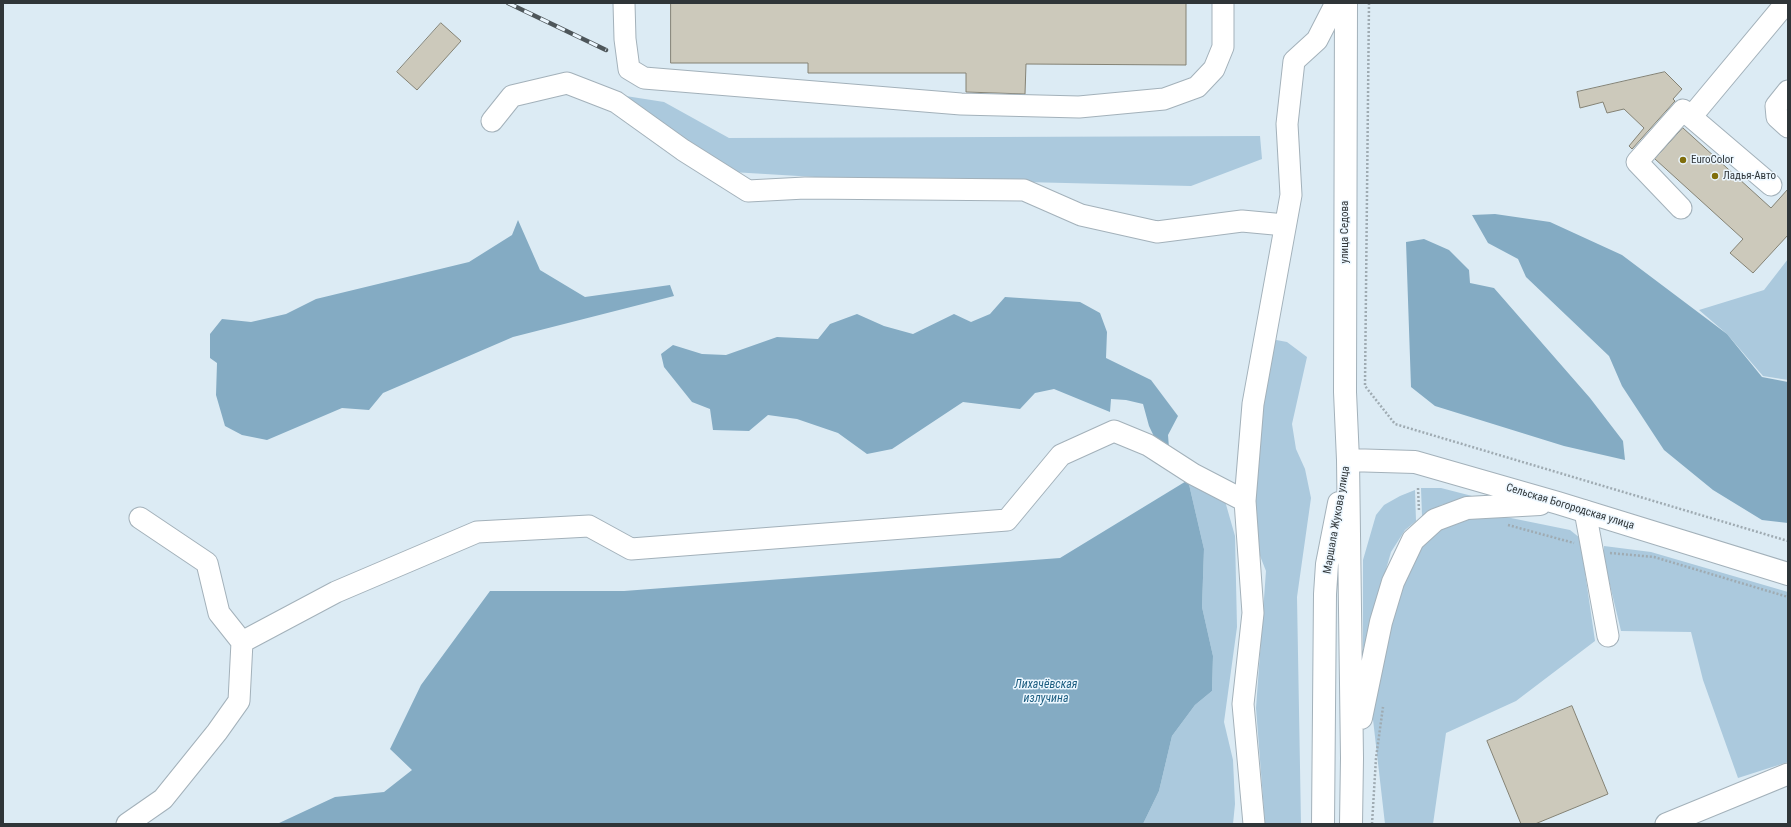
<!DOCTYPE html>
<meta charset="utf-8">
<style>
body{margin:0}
#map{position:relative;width:1791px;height:827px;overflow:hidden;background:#dcebf4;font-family:"Roboto Condensed",sans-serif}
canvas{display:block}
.frame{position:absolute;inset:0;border:4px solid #2f3538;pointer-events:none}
</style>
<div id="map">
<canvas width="1791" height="827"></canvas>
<div class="frame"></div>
</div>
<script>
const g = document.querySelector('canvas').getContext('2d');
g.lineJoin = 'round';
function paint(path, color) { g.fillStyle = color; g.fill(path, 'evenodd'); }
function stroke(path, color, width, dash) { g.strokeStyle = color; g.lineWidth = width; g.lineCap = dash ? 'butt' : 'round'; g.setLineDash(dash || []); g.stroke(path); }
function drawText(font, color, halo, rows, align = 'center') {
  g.font = font + ' "Roboto Condensed",sans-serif'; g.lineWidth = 3; g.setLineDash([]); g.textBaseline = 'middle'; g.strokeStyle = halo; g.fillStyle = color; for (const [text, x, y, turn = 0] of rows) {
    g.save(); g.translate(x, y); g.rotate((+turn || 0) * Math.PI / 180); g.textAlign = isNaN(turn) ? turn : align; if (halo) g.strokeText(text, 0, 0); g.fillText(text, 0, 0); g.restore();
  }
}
const green = new Path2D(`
 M613,94L664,102L729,138L1260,136L1262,159L1191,186L815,177L732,172Z
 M1788,259V380L1763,376L1727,334L1699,310L1764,290Z
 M1271,339L1287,342L1307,357L1292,424L1296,449L1305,469L1311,498L1297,597L1301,824H1265L1256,708L1266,571L1253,538L1254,494Z
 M1188,480L1225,501L1235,536L1237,627L1224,722L1233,760L1235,804L1233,824H1143L1159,791L1172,736L1195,705L1212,691L1213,656L1202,607L1204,549Z
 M1421,488H1441L1476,497L1441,505L1422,516Z
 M1415,490L1416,521L1405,530L1391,552L1363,650V560L1376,515L1384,505L1400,496Z
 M1506,517L1570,530L1580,538L1595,641L1516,701L1446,733L1433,824H1385L1371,702L1409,556L1437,527L1467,518Z
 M1604,546L1651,552L1788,592V762L1738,778L1703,680L1691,632L1621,631L1604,560Z`);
const water = new Path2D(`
 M1495,214L1550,222L1622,255L1727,334L1762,377L1788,382V523L1762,520L1713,490L1664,450L1622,386L1609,356L1526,277L1518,259L1488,243L1472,215Z
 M518,220L540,270L585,297L670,285L674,296L513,337L383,393L369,410L342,408L267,440L242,435L225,426L216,395L217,363L210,358V334L222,319L251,322L286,314L316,299L469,262L512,235Z
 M1424,239L1449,250L1469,270L1470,283L1494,288L1590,398L1623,441L1625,460L1564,446L1435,406L1411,387L1406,242Z
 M1005,297L1080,302L1100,313L1107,332L1106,358L1151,380L1178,416L1168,435L1169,448L1161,451L1149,426L1143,404L1126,400L1111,399L1110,412L1054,389L1035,393L1020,409L963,402L892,449L867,454L838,433L797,419L768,415L749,431L713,430L710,409L692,402L664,367L661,354L673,345L702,354L726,355L777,337L818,339L830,324L857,314L884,326L913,334L954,314L971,322L990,314Z
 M1188,480L1204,549L1202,607L1213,656L1212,691L1195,705L1172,736L1159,791L1143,824H277L335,797L384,792L412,770L390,749L421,685L490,591H624L1060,558Z`);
const building = new Path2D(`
 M671,3H1186V65L1026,64L1025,94L966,92V73H808V63H671Z
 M441,23L461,41L417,90L397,72Z
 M1665,72L1682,89L1673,99L1675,101L1632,149L1629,146L1644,128L1624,109L1607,113L1603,102L1580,108L1577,92Z
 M1683,128L1771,208L1788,189V235L1753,273L1730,253L1743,239L1655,159Z
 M1572,706L1608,794L1535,824H1521L1487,741Z`);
const path = new Path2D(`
 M1369,3L1365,386L1395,424L1788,541
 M1418,488L1419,511
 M1508,525L1574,543
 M1610,553L1654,557L1788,597
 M1372,824L1376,758L1383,707`);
const minor = new Path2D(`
 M624,3L625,39L629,69L644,78L961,104L1079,107L1164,99L1197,87L1214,69L1223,47V3
 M1788,91L1776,106L1777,117L1788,127
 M1691,117L1786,3
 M492,121L512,96L567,83L616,102L683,150L748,191L805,188L1024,190L1081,215L1157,232L1242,221L1285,225
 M1681,208L1637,162L1683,110L1771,185
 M1585,511L1608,636
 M140,518L207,563L219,613L242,642
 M127,824L163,799L217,732L239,701L242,642L336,592L477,532L589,526L631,549L1007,520L1061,455L1114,431L1148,445L1193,474L1245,501
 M1254,824L1243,704L1253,613L1245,501L1253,404L1291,195L1287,124L1294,61L1317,40L1336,3
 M1666,824L1788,774`);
const major = new Path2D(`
 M1346,3L1345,392L1348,460L1352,758L1351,824
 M1348,460L1415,462L1558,503L1788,574
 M1361,718L1381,622L1393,582L1413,540L1435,520L1467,508L1540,504
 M1323,824L1325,594L1327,564L1339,503`);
const rail = new Path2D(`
 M508,3L606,50`);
const markers = [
 [1683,160,4,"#806e0c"],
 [1715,176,4,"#806e0c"]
];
const poiNames = [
 ["EuroColor",1691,160],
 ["Ладья-Авто",1723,176]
];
const streetNames = [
 ["улица Седова",1345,232,-90],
 ["Сельская Богородская улица",1570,507,17],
 ["Маршала Жукова улица",1337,520,-80]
];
const waterNames = [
 ["Лихачёвская",1046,685],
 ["излучина",1046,699]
];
paint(green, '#abc9dd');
paint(water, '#84abc3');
paint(building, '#ccc9bb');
stroke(building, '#848274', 1);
stroke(minor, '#a3b1ba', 23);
stroke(major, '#a3b1ba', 24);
stroke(path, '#9fabb2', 2.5, [2, 2]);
stroke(minor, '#fff', 21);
stroke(major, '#fff', 22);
stroke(rail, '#4e565a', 4.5);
stroke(rail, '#ecf7ff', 3, [9]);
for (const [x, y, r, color] of markers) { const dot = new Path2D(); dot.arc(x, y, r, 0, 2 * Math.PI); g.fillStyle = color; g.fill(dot); stroke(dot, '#ecf7ff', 1.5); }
drawText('11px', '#2f3538', '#ecf7ff', poiNames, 'left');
drawText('11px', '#2f3538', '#ecf7ff', streetNames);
drawText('italic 12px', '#1d5e81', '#ecf7ff', waterNames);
</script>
